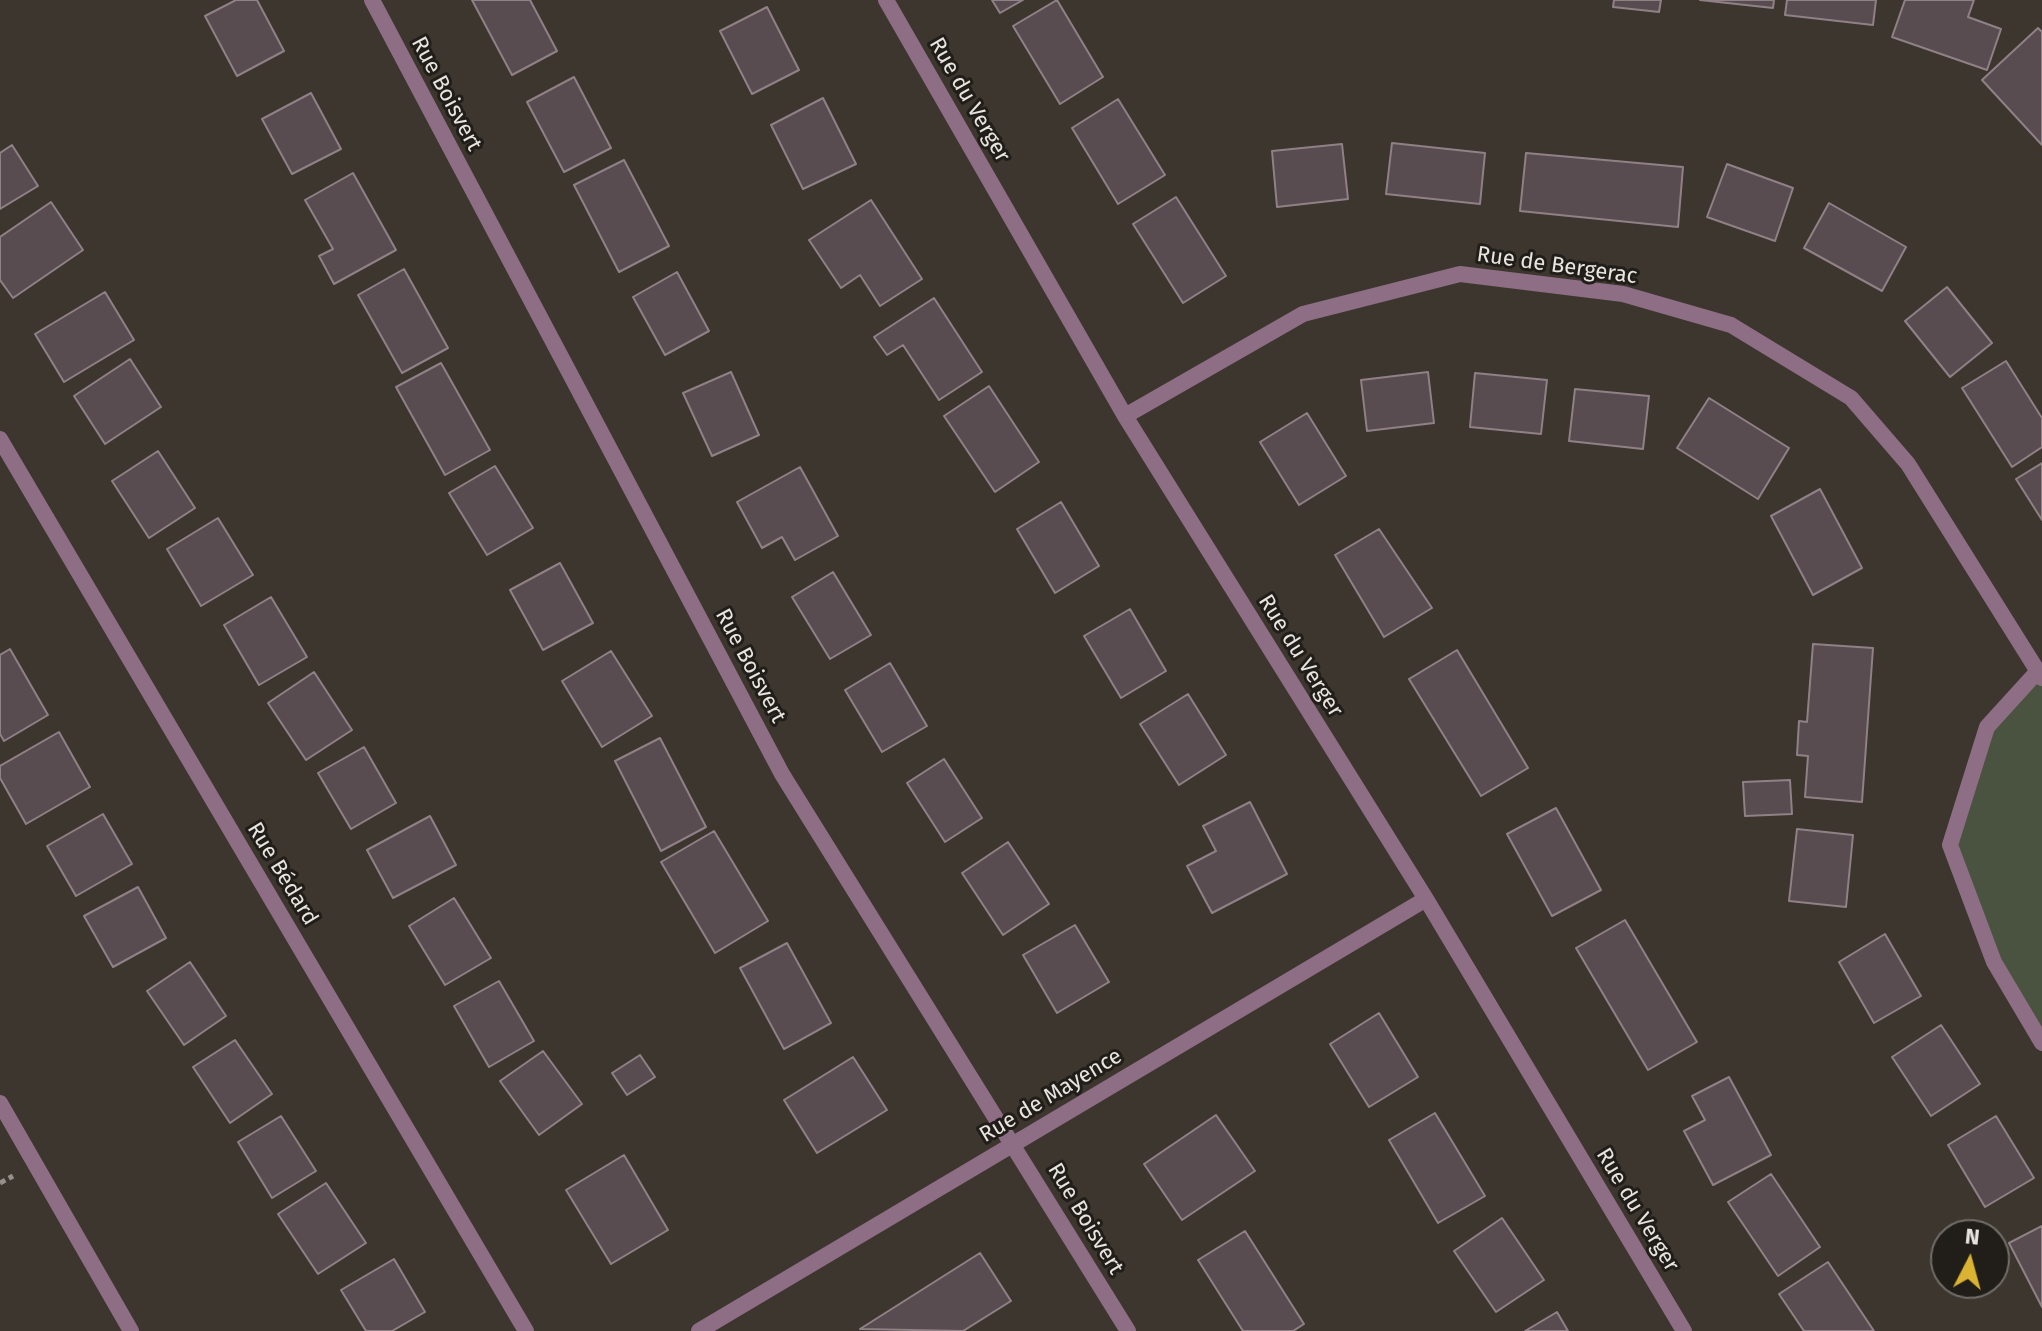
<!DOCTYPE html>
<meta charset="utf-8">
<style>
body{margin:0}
#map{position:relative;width:2042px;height:1331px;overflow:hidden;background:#3d362e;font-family:"Fira Sans",sans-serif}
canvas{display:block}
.north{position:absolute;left:1930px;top:1219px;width:80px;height:80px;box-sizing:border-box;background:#211e1a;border:2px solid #716d69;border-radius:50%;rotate:6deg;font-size:22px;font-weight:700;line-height:32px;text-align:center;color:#e9e4df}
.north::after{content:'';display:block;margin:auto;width:28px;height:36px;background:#dab333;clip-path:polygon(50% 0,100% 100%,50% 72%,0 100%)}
</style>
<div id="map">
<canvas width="2042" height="1331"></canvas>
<div class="north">N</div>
</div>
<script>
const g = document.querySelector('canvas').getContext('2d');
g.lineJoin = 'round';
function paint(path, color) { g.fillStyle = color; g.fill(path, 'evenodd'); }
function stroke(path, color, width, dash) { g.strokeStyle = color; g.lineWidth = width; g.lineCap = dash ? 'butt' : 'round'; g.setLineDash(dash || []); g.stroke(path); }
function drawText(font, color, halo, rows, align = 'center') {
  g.font = font + ' "Fira Sans",sans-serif'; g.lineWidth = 6; g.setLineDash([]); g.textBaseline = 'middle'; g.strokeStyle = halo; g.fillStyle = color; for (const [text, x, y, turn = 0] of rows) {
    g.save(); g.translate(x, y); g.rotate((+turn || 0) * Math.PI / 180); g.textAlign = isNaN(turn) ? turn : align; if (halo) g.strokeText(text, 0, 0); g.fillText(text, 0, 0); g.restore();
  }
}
const green = new Path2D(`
 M2042,678V1043L1994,962L1950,846L1987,727Z`);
const building = new Path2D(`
 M236,0H257L284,51L237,76L205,16Z
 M472,0H530L557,51L512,75Z
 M992,0H1023L1000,13Z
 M1057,0L1103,77L1060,104L1013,26Z
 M1614,0H1661L1659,12L1613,7Z
 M1700,0H1774L1773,8Z
 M1787,0H1876L1873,25L1785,15Z
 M1905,0H1974L1968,17L2001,29L1987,70L1892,37Z
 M767,7L799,70L752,94L720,31Z
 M2038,28L2042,32V145L1982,80Z
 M574,77L611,148L564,172L527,102Z
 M311,93L341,149L292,174L262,119Z
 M823,98L856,164L803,189L771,125Z
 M1118,99L1165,175L1118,204L1072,128Z
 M1392,143L1485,153L1480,204L1386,194Z
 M1342,144L1348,199L1277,207L1272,151Z
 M12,145L38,186L0,209V153Z
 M1526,153L1683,167L1678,227L1520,211Z
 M624,160L669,246L619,272L574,185Z
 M1727,164L1793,188L1775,241L1707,217Z
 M353,173L396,250L334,284L319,256L333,249L305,200Z
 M1176,197L1226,276L1183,303L1133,224Z
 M871,200L922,279L880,306L860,275L841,288L809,240Z
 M51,202L83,250L13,298L0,280V237Z
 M1829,203L1906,247L1882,291L1804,248Z
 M404,269L448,348L402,373L358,295Z
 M677,272L709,331L665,355L633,297Z
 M1947,287L1992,343L1950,377L1905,321Z
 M105,292L134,340L64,382L35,334Z
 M934,298L982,372L939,400L903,345L887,355L874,337Z
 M130,359L161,407L105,444L74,396Z
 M2006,361L2042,418V447L2012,467L1962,388Z
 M441,363L490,450L445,475L396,387Z
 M731,372L759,435L712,456L683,393Z
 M1428,372L1434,423L1367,431L1361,380Z
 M1475,373L1547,380L1541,434L1470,427Z
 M989,386L1039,462L995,492L944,416Z
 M1575,389L1649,396L1643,449L1569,441Z
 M1709,398L1789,448L1758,499L1677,448Z
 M1307,413L1346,476L1299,505L1260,442Z
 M158,451L195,508L149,538L112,481Z
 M2042,463V520L2016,479Z
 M495,466L533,528L487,555L449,493Z
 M800,467L838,536L795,560L782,537L762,548L737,502Z
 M1820,489L1862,568L1813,595L1771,516Z
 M1061,502L1099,566L1055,593L1017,529Z
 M218,518L253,575L201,606L167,549Z
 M1379,529L1432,608L1384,637L1335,555Z
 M560,563L593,623L543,650L510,590Z
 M833,572L871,635L830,659L792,597Z
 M271,597L307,657L259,685L224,625Z
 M1130,609L1166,671L1121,698L1084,636Z
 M1813,644L1873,648L1862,802L1805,797L1808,756L1797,755L1799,721L1807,722Z
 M10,649L48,715L4,741L0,734V655Z
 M1457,650L1528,768L1481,796L1409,679Z
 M611,651L652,716L602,747L562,681Z
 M890,663L927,726L882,752L845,690Z
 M314,672L352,730L306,760L268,703Z
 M1188,694L1226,755L1179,785L1140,724Z
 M59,732L90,787L26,824L0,778V766Z
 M660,738L706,827L661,851L615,761Z
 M364,747L396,803L351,829L318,773Z
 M944,759L982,818L945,842L907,783Z
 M1790,780L1792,814L1745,816L1743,782Z
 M1250,802L1287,874L1212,913L1187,866L1216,851L1203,826Z
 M1556,808L1601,890L1552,916L1507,834Z
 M103,814L132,864L76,896L47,846Z
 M430,816L456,865L393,898L367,850Z
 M1797,829L1853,835L1846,907L1789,901Z
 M714,831L768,921L715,953L661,862Z
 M1008,842L1049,904L1003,935L962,873Z
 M138,887L166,938L113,967L84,916Z
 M454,898L491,958L445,985L409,926Z
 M1625,920L1697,1042L1648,1070L1576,948Z
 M1075,925L1109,982L1057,1013L1023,955Z
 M1885,934L1921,996L1874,1023L1839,962Z
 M787,943L831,1023L784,1049L740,968Z
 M190,962L226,1016L184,1045L147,991Z
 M499,981L534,1041L489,1067L454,1006Z
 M1379,1013L1418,1077L1369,1107L1330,1044Z
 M1941,1025L1980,1084L1931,1116L1892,1057Z
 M235,1040L272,1094L230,1123L193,1067Z
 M543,1051L582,1104L539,1135L500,1081Z
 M640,1055L655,1077L627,1095L612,1073Z
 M853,1057L887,1110L817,1153L784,1100Z
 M1729,1077L1771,1155L1713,1185L1684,1131L1705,1120L1692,1096Z
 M1435,1113L1485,1196L1438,1223L1389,1140Z
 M1216,1115L1255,1171L1182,1220L1144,1164Z
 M281,1116L316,1171L272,1198L238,1142Z
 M1996,1116L2034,1178L1985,1207L1948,1145Z
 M624,1155L668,1230L611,1264L566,1190Z
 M1771,1174L1820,1247L1778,1276L1728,1202Z
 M326,1183L366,1243L318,1274L278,1214Z
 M1502,1218L1544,1280L1496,1312L1454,1251Z
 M2042,1226V1307L2009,1243Z
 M1245,1231L1304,1324L1293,1331H1243L1198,1260Z
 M980,1253L1011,1301L963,1331L860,1329Z
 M394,1259L425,1312L392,1331H366L341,1290Z
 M1828,1262L1874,1331H1804L1779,1294Z
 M1557,1312L1568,1331H1525Z`);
const path = new Path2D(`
 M0,1183L13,1176`);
const lane = new Path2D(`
 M0,1103L131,1331`);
const street = new Path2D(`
 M372,0L782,774L1128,1331
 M886,0L1125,416L1426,899L1684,1331
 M1125,416L1303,314L1460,274L1623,294L1731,325L1851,398L1908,464L2042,678
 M0,439L526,1331
 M2038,671L1987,727L1950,845L1994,962L2042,1043
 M699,1331L1426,899`);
const streetNames = [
 ["Rue Boisvert",446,94,62],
 ["Rue du Verger",969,100,60],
 ["Rue de Bergerac",1557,266,8],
 ["Rue du Verger",1300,656,58],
 ["Rue Boisvert",750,666,62],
 ["Rue Bédard",282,874,59],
 ["Rue de Mayence",1051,1096,-31],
 ["Rue du Verger",1637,1210,59],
 ["Rue Boisvert",1085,1219,59]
];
paint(green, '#4a5340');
paint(building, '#594c51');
stroke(building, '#8f8186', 2);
stroke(path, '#96908a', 5, [6, 4]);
stroke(lane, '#8e6e85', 16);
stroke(street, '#8e6e85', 16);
drawText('22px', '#e9e4df', '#211e1a', streetNames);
</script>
